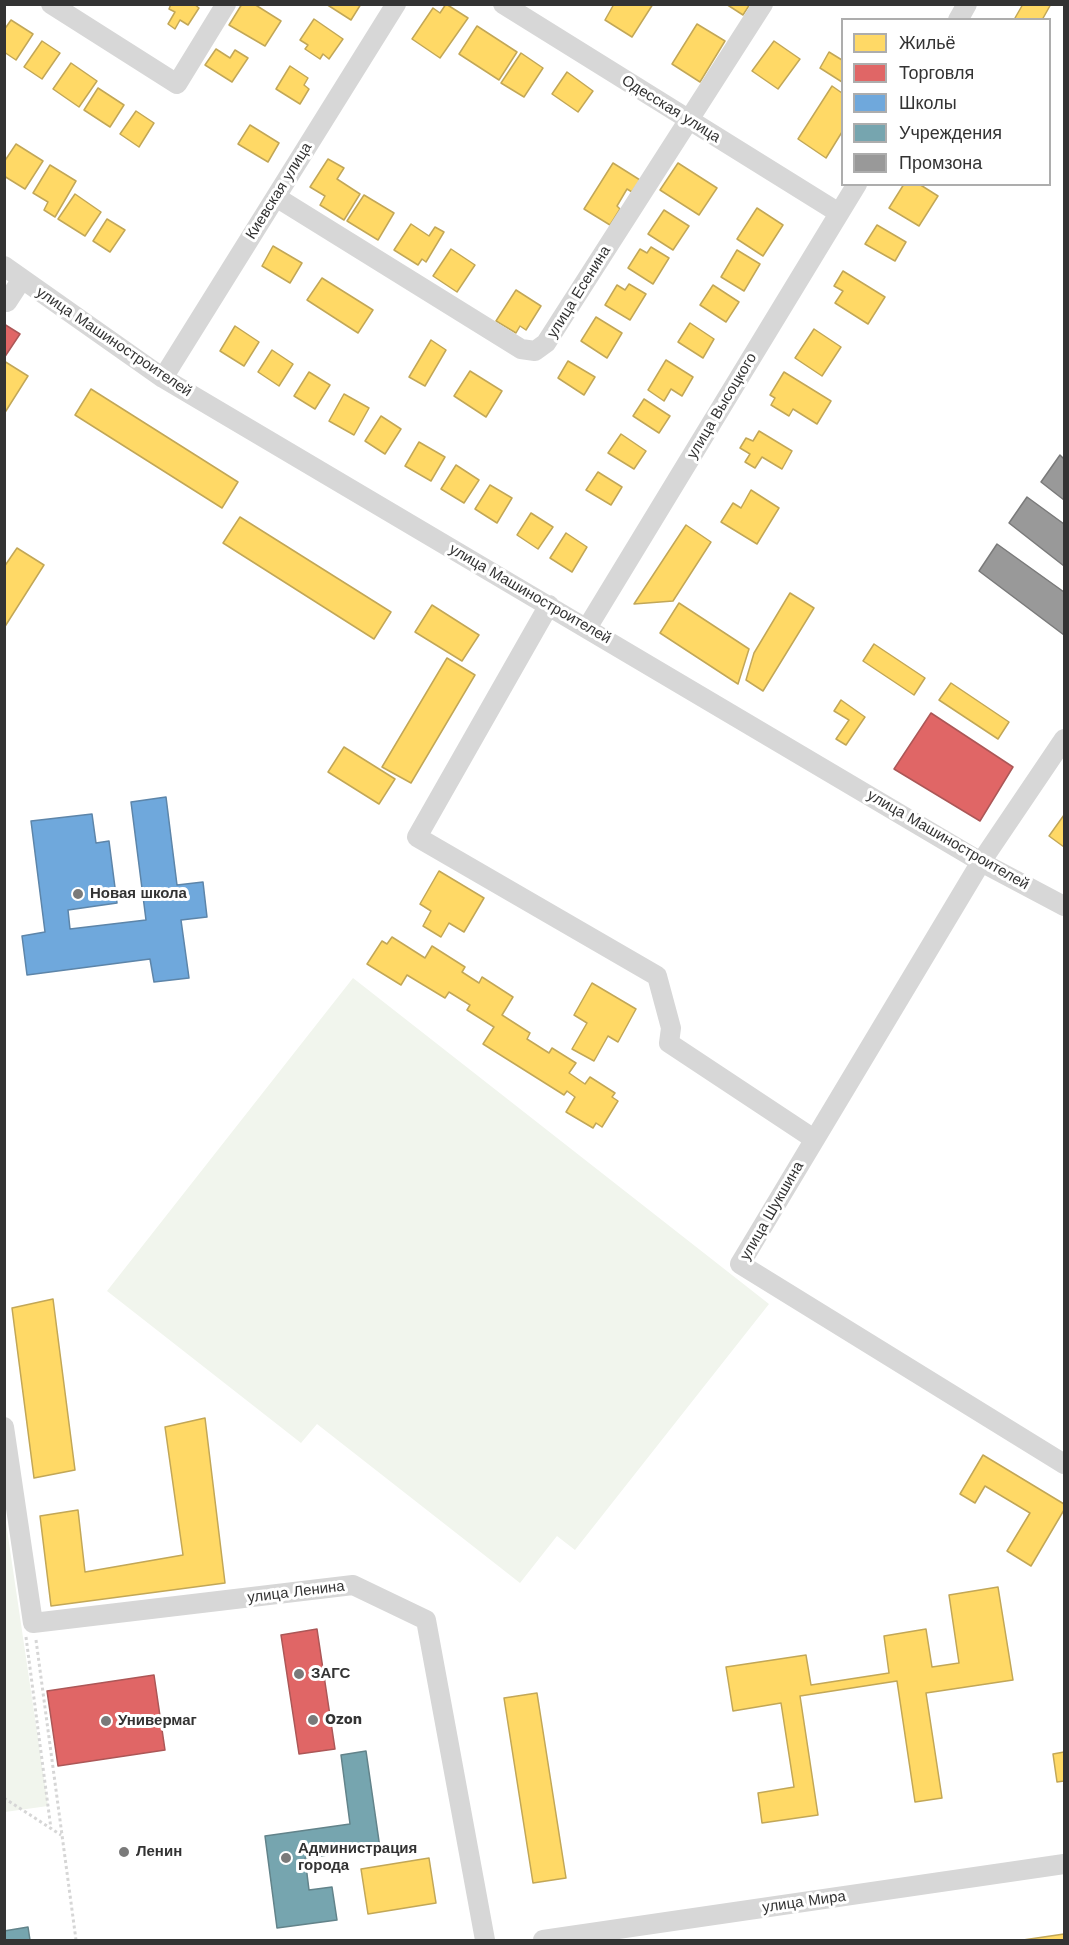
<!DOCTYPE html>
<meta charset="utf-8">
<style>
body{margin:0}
#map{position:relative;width:1069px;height:1945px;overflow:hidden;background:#fff;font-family:"Work Sans",sans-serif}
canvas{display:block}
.frame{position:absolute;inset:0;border:6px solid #333;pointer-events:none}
.legend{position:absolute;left:841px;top:18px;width:210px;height:168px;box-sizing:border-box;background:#fff;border:2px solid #adadad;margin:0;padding:8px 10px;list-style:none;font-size:18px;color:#333}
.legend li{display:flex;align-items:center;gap:12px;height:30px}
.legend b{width:30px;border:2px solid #adadad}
</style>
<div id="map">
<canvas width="1069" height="1945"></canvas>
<div class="frame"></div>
<ul class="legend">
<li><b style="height:16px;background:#ffd966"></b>Жильё</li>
<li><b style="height:16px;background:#e06666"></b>Торговля</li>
<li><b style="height:16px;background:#6fa8dc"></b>Школы</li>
<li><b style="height:16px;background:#76a5af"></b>Учреждения</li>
<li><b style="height:16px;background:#999"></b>Промзона</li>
</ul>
</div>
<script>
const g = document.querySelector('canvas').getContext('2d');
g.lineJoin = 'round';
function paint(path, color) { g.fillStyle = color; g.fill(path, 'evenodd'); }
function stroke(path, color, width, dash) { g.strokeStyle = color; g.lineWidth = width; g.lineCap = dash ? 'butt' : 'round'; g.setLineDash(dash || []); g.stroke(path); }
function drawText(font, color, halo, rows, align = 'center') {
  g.font = font + ' "Work Sans",sans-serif'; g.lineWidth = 6; g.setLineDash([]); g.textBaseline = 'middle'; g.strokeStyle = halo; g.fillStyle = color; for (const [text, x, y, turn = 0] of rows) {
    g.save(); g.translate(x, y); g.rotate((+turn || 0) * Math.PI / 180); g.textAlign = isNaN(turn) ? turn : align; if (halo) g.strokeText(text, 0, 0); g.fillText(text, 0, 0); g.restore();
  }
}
const green = new Path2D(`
 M353,978L769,1304L575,1550L557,1536L520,1583L317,1424L301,1443L107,1291Z
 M5,1516L48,1806L5,1812H4Z`);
const homes = new Path2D(`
 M171,4H194L199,8L188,25L180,20L175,29L168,24L175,12L169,9Z
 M242,4H254L281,21L265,46L229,25Z
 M326,4H361L351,20Z
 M446,4L468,18L440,58L412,39L433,8L440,13Z
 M614,4H653L632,37L605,20Z
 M726,4H750L743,15Z
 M1023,4H1051L1042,20H1018L1015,18Z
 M314,19L343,39L329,59L323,54L320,59L305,49L308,45L300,40Z
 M11,20L33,34L16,60L4,52V30Z
 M697,24L725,41L700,82L672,64Z
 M477,26L517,52L499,80L459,54Z
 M42,41L60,53L42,79L24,67Z
 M774,41L800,59L778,89L752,71Z
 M216,49L230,58L235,50L248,58L232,82L205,65Z
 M829,52L842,60V82L820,68Z
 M521,53L543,68L524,97L501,83Z
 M71,63L97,81L79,107L53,89Z
 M290,66L308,78L304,85L309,89L300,104L276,89Z
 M567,72L593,91L578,112L552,94Z
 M832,86L842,93V132L826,158L798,139Z
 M98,88L124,105L110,127L84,110Z
 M136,111L154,123L139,147L120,134Z
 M250,125L279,143L268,162L238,144Z
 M16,144L43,161L25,189L4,176V162Z
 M328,159L344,168L337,179L360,194L344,220L320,205L325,196L310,187Z
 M613,163L640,180L632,192L627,189L617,206L620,209L610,225L584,209Z
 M678,163L717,188L699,215L660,190Z
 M50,165L76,181L55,217L44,210L48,202L33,193Z
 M904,184H919L938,196L919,226L889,208Z
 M75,194L101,212L85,236L58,219Z
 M364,195L394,213L378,240L347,221Z
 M757,208L783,225L763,256L737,239Z
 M664,210L689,226L673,250L648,234Z
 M107,219L125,230L110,252L93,241Z
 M411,224L429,236L435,227L444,232L426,262L422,259L418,265L394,250Z
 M877,225L906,242L895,261L865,244Z
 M273,246L302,263L290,283L262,266Z
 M651,247L669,258L653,284L628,268L640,249L647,253Z
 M451,249L475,265L457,292L433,276Z
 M737,250L760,264L744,291L721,277Z
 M843,271L885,297L868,324L835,303L843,291L834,286Z
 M322,278L373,310L358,333L307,300Z
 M629,284L646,294L630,320L605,305L617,285L625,290Z
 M713,285L739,302L726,322L700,305Z
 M516,290L541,306L526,330L520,326L516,333L496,321Z
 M596,317L622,333L607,358L581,341Z
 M690,323L714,339L703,358L678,342Z
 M235,326L259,342L244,366L220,351Z
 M814,329L841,347L822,376L795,358Z
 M431,340L446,350L425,386L409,377Z
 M272,350L293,364L279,386L258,372Z
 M666,360L693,377L682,396L671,389L664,401L648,390Z
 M4,361L28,376L4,414Z
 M568,361L595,377L584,395L558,378Z
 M470,371L502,391L486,417L454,396Z
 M309,372L330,385L315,409L294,396Z
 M784,372L831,401L817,424L793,409L789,416L771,405L775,398L770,395Z
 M91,389L238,482L222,508L75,415Z
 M344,394L369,408L354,435L329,421Z
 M644,399L670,416L659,433L633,416Z
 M381,416L401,429L385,454L365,441Z
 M759,431L792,451L782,469L762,457L755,468L745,462L750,454L740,448L746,438L753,441Z
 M621,434L646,451L634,469L608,453Z
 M419,442L445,457L431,481L405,466Z
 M456,465L479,480L464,503L441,489Z
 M598,472L622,487L611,505L586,490Z
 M490,485L512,498L497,523L475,509Z
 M751,490L779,508L757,544L721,522L733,503L741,508Z
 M531,513L553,527L538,549L517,535Z
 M240,517L391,612L374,639L223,543Z
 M686,525L711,542L673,601L634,604Z
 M566,533L587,547L572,572L550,558Z
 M17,548L44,565L4,628V567Z
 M790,593L814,608L763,691L746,680L754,653Z
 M679,603L749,649L738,684L660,633Z
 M432,605L479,635L462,661L415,632Z
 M874,644L925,678L914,695L863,661Z
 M447,658L475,675L411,783L382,767Z
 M951,683L1009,722L998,739L939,700Z
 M841,700L865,717L846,745L836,739L849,720L834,711Z
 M344,747L395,779L379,804L328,772Z
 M1064,815V847L1049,836Z
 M439,871L484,898L464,932L449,923L441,937L423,926L431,911L420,904Z
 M392,937L425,958L432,946L465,967L462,972L479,983L482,977L513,997L502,1015L530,1033L527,1039L549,1053L552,1048L576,1063L569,1073L585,1084L590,1077L615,1093L612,1097L618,1101L602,1127L596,1123L593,1128L566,1112L575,1097L567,1091L564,1095L483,1044L494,1027L467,1010L470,1005L449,992L445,998L407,975L401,985L367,964L382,941L387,944Z
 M592,983L636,1009L618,1042L608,1036L594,1061L572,1049L587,1023L574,1015Z
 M53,1299L75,1470L34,1478L12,1308Z
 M205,1418L225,1583L51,1606L40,1516L78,1510L85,1572L183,1555L165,1427Z
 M983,1455L1064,1504V1510L1031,1566L1007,1551L1030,1513L985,1486L975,1503L960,1494Z
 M998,1587L1013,1680L926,1693L942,1798L915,1802L897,1681L800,1696L818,1815L762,1823L758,1793L794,1787L781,1703L733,1711L726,1667L806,1655L811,1685L889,1673L884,1636L926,1629L932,1667L959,1663L949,1595Z
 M537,1693L566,1878L533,1883L504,1698Z
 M1064,1752V1781L1057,1782L1053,1754Z
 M429,1858L436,1903L368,1914L361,1869Z
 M1064,1934V1940H1023Z`);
const shops = new Path2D(`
 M4,324L20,334L4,358Z
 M931,713L1013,767L980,821L894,769Z
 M317,1629L335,1749L299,1754L281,1635Z
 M154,1675L165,1750L58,1766L47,1691Z`);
const schools = new Path2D(`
 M166,797L177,885L203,882L207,917L181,920L189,978L154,982L150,959L27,975L22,936L45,932L31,821L92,814L96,843L109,841L117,903L68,910L70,929L146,920L131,802Z`);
const public = new Path2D(`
 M366,1751L380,1848L305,1858L309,1890L332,1887L337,1920L277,1928L265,1836L350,1824L341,1755Z
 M28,1927L30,1940H4V1931Z`);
const industry = new Path2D(`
 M1060,455L1064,459V500L1041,482Z
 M1027,497L1064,524V566L1009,523Z
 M997,544L1064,592V635L979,571Z`);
const path = new Path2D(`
 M26,1637L51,1829
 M36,1640L76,1940
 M4,1798L61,1835`);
const minor = new Path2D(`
 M51,4L177,84L226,4
 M503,4L839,213
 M958,20L967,4
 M276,197L521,349L535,351L546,343L763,4
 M4,266L163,378L981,862L1064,906
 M7,302L22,279
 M163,378L396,4
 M549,605L417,837L657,976L671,1028L669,1043L814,1139
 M587,628L857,184
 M1064,739L981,862L740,1264L1064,1464
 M4,1427L33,1623L353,1585L426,1620L485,1940
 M543,1940L1064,1864`);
const markers = [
 [78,894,6,"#7a7a7a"],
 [299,1674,6,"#7a7a7a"],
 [313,1720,6,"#7a7a7a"],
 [106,1721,6,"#7a7a7a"],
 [124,1852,6,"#7a7a7a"],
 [286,1858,6,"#7a7a7a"]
];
const streetNames = [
 ["Одесская улица",671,109,32],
 ["Киевская улица",279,191,-58],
 ["улица Есенина",579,292,-58],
 ["улица Машиностроителей",114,342,34],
 ["улица Высоцкого",722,406,-59],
 ["улица Машиностроителей",530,594,30],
 ["улица Машиностроителей",948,840,30],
 ["улица Шукшина",772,1211,-60],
 ["улица Ленина",296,1592,-7],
 ["улица Мира",804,1902,-8]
];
const poiNames = [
 ["Новая школа",90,894],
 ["ЗАГС",311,1674],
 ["Ozon",325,1720],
 ["Универмаг",118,1721],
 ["Администрация",298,1849],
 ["города",298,1866],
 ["Ленин",136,1852]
];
paint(green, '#f1f5ed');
paint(homes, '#ffd966');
stroke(homes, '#c2a757', 1.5);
paint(shops, '#e06666');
stroke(shops, '#ac5757', 1.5);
paint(schools, '#6fa8dc');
stroke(schools, '#5d85a9', 1.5);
paint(public, '#76a5af');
stroke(public, '#62838a', 1.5);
paint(industry, '#999');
stroke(industry, '#7a7a7a', 1.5);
stroke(path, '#d6d6d6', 3, [3, 3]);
stroke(minor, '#d7d7d7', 20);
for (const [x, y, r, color] of markers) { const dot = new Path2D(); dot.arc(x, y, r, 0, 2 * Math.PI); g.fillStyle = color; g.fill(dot); stroke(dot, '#fff', 2); }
drawText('15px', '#333', '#fff', streetNames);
drawText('bold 15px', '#333', '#fff', poiNames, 'left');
</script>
